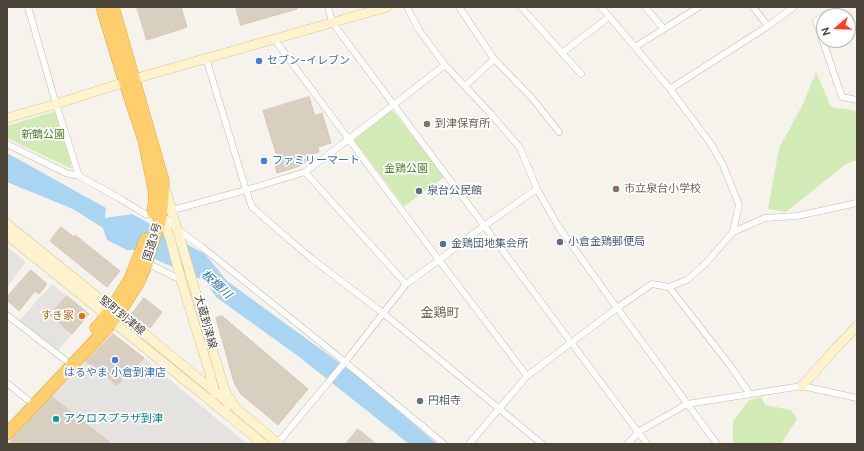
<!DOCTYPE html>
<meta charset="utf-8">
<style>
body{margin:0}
#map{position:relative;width:864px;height:451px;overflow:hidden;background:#f6f3ec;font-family:"DM Sans",sans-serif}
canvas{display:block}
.frame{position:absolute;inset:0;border:8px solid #4b4439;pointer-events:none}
.north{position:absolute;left:816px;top:8px;width:40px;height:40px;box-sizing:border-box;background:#fff;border:1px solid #b7b4b0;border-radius:50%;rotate:251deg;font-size:11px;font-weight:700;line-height:16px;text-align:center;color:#4b4439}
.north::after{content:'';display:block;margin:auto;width:14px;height:18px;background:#fc3f1d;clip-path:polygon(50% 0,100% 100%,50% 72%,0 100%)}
</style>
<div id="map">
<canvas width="864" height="451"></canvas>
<div class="frame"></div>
<div class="north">N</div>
</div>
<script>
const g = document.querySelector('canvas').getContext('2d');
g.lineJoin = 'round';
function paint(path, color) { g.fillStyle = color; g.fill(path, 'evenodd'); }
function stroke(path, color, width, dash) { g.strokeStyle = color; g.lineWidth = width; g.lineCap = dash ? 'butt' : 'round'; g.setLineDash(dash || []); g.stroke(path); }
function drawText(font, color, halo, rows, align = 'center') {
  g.font = font + ' "DM Sans","Noto Sans JP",sans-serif'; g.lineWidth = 3.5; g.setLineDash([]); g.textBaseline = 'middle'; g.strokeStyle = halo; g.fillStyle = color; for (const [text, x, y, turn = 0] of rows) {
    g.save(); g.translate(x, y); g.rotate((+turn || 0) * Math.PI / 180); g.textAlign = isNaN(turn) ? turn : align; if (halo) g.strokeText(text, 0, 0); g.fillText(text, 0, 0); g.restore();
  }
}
const green = new Path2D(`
 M816,72L831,107L857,111V160L846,164L786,212L768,209L779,148L803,104Z
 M56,111L71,164L72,169L7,138V126Z
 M390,111H393L444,177L404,206L354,140Z
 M761,397L765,405L791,410L797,419L781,444H733V421L749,400Z`);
const parking = new Path2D(`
 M7,247L26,262L7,287Z
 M52,284L67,296L50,315L72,334L56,352L17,323Z
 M144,358L247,444H112L52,396L86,361L117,385Z`);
const water = new Path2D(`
 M7,153L106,208L105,218L132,214L205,254L227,281L359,377L437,444H409L298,356L216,297L205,281L134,250H127L107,240L103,228L73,209L7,182Z`);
const building = new Path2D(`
 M137,7H181L187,27L147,40Z
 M236,7H297V9L241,25Z
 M309,97L315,116L322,113L331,143L318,147L319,152L305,156L306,162L299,164L300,166L277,173L275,165L279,163L263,111Z
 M61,227L74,237L75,235L120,271L107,287L50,241Z
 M31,270L47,284L39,294L35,291L19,311L7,300V297Z
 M67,296L89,314L72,334L50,315Z
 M144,298L162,312L150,328L132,314Z
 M222,316L308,389L278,425L240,393L234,382L216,318Z
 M113,334L144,358L117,385L86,361Z
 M52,397L112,444H8Z
 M358,429L376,444H346Z`);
const street = new Path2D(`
 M28,7L56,104L79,176
 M328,7L332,22L647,444
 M407,7L419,30L445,65L491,114L520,148L537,189L558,226L617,308L717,444
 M459,7L494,59L532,98L559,132
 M521,7L581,74
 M601,7L635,47L670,89L711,144L723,165L739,205L733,232
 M645,7L664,29
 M753,7L768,26
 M836,7L816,21L842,97L857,100
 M274,39L439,260L527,376
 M635,47L699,7
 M562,53L609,17
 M206,58L246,190L252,207L278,230L312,259L383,313L542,444
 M465,86L494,59
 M670,89L768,26L794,7
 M7,144L66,173L79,176L119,198L145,214L156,215
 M305,172L406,284
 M169,211L246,190L305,172L349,139L445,65
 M162,215L178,230L202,247L345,362L444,444
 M147,263L181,280
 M669,287L729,364L750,394
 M7,315L65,360
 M7,383L28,400
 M277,444L345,362L406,284L439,260L484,226L537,189
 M469,444L527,376L617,308L652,284L669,287L687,280L706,263L733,232L765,218L797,216L857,203
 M628,444L638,432L687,404L802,386L857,398`);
const secondary = new Path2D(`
 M7,118L56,104L141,77L387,7
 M165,188L224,388L228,396L237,409L279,444
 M161,214L170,238L181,280L210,374L215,393
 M7,224L105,303L112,307L231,405
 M7,235L100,310L106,316L228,415
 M802,386L836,348L857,326
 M225,411L228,415L263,444`);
const highway = new Path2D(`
 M102,7L122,73L144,140L154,189L155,201L153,212
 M96,328L101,323L116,302L131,277L146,239
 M7,434L106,329L119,313L138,283L147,263L148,256L158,227L161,214L163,190V181L113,7`);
const markers = [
 [259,61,4,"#3f7fe0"],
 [427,124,4,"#8d6e63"],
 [264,161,4,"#3f7fe0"],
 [616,189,4,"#8d6e63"],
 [419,191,4,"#5c6f8a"],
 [560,242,4,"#5c6f8a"],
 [443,244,4,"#5c6f8a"],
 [82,316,4,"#e8710a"],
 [115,360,4,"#3f7fe0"],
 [420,401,4,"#6b7280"],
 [56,419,4,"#0f9aa8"]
];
const shopNames = [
 ["セブン-イレブン",267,61],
 ["ファミリーマート",272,161],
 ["はるやま 小倉到津店",115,373,"center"]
];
const educationNames = [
 ["到津保育所",435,124],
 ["市立泉台小学校",624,189]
];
const parkNames = [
 ["新鶴公園",43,135],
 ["金鶏公園",406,169]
];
const serviceNames = [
 ["泉台公民館",427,191],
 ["小倉金鶏郵便局",568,242],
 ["金鶏団地集会所",451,244]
];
const streetNames = [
 ["国道3号",153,242,-73],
 ["堅町到津線",122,316,39],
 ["大蔵到津線",205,322,74]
];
const foodNames = [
 ["すき家",74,316]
];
const worshipNames = [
 ["円相寺",428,401]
];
const cultureNames = [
 ["アクロスプラザ到津",64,419]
];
const waterNames = [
 ["板櫃川",216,285,42]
];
const quarterNames = [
 ["金鶏町",440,314]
];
paint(green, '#d2eab5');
paint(parking, '#e5e3e0');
paint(water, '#a9d4f2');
paint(building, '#d8cfc1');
stroke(building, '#d3c7b4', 1);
stroke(street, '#c2bbae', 7);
stroke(secondary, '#d6c79b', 10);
stroke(highway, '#e0a43c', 13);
stroke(street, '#fff', 6);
stroke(secondary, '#fff3cd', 9);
stroke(highway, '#ffcf6e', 12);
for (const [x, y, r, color] of markers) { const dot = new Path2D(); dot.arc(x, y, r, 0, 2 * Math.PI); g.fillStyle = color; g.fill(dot); stroke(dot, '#fff', 1.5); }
drawText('11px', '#366cbe', '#fff', shopNames, 'left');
drawText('11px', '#785e54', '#fff', educationNames, 'left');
drawText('11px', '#4a7f2a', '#fff', parkNames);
drawText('11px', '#4e5e75', '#fff', serviceNames, 'left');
drawText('11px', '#4b4439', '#fff', streetNames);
drawText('11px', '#c56008', '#fff', foodNames, 'right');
drawText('11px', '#5b616d', '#fff', worshipNames, 'left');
drawText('11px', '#0d838f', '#fff', cultureNames, 'left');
drawText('italic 12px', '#2e7ab2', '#fff', waterNames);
drawText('13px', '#6e6250', '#fff', quarterNames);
</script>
